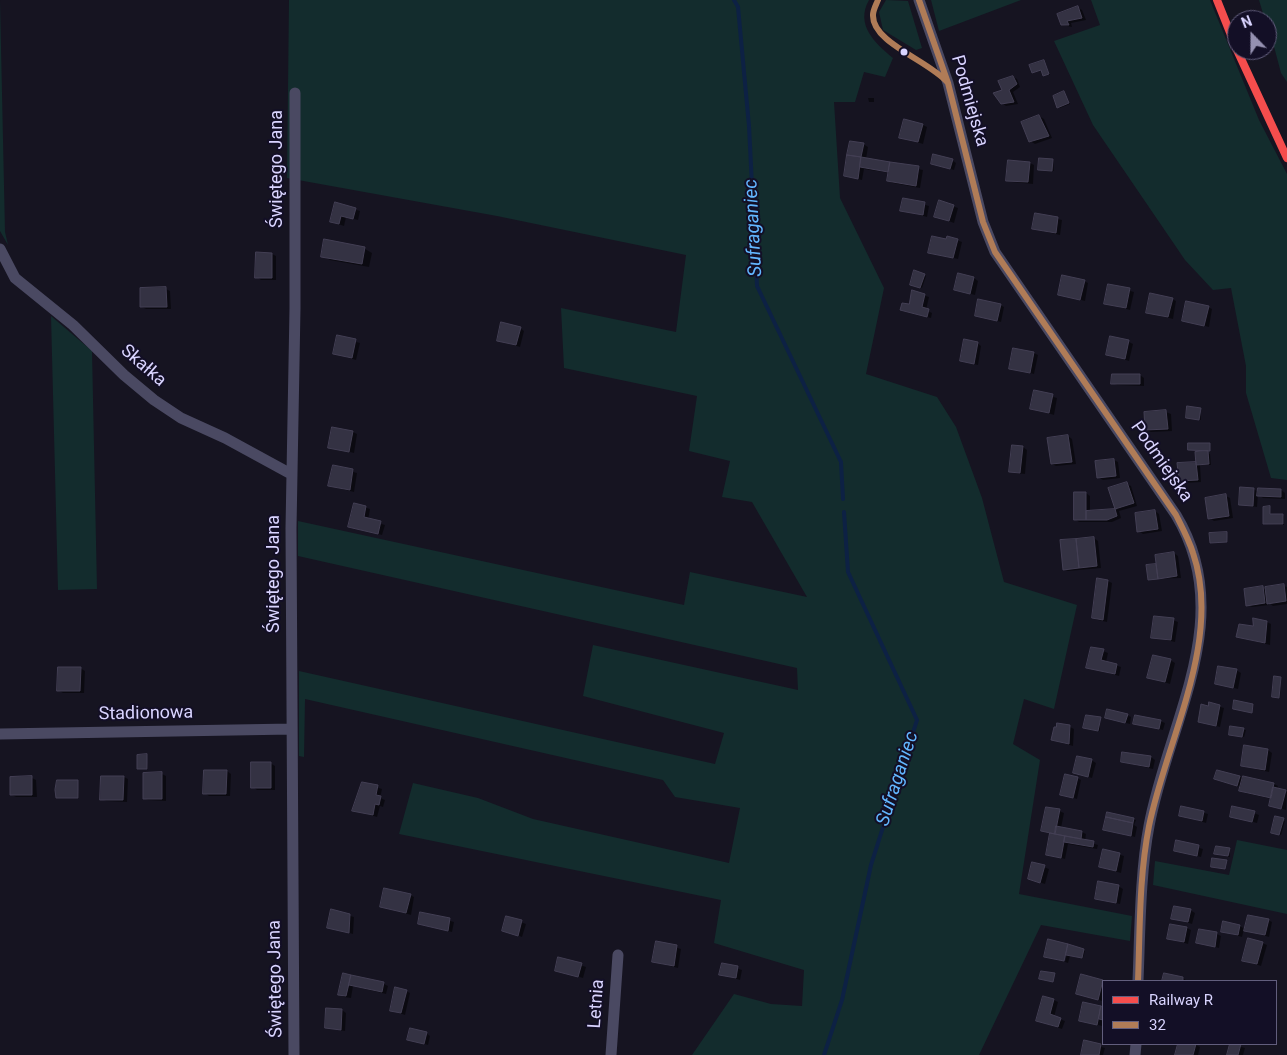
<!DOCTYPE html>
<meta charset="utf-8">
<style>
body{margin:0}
#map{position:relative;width:1287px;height:1055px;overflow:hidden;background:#161421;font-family:Roboto,sans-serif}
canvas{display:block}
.legend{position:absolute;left:1102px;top:980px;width:175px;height:65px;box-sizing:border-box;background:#130f26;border:1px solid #625e7d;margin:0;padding:6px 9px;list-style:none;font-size:15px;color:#d9d4ff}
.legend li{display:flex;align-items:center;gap:10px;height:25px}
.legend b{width:25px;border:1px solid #625e7d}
.north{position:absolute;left:1227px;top:10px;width:50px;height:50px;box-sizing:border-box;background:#130f26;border:1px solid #625e7d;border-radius:50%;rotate:338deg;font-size:14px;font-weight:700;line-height:20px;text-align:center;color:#d9d4ff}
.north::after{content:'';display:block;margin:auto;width:18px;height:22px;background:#9591b1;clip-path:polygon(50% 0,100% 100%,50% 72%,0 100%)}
</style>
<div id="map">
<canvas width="1287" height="1055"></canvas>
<ul class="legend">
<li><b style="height:6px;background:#f54d4d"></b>Railway R</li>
<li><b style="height:6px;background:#b07c57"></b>32</li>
</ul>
<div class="north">N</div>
</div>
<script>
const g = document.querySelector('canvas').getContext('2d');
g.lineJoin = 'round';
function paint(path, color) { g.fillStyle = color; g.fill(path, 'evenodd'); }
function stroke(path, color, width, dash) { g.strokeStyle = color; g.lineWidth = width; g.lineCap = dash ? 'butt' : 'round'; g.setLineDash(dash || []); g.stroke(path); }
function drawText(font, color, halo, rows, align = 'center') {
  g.font = font + ' Roboto,sans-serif'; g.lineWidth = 4; g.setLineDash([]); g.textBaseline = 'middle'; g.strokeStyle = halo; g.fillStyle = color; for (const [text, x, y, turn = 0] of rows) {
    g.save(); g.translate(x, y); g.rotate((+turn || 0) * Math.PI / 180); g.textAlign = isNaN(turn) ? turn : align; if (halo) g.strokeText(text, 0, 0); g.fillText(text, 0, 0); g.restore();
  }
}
const green = new Path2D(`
 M0,0L5,232L8,245L0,231Z
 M289,0H869C855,25 875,43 893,58L885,77L864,72L855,102H834L840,198L884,288L866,374L937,397L956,427L982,498L1004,582L1077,605L1054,709L1024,699L1013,744L1040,760L1019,894L1132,916L1130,941L1041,925L979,1055H692L734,994L771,1004L802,1006L804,970L714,943L721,900L399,834L413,783L478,798L533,819L729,863L740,808L675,797L663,780L305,699L304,757L299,756V671L715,764L724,733L583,696L593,645L798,690L797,668L298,556V521L684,605L690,572L807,597L752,502L722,497L730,461L689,451L697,396L564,368L561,308L676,332L686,255L497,216L287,178Z
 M886,0L908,1L922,48L916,50L883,30L879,12Z
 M931,0H1021L939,31Z
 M1091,0H1210L1259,120L1287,174V480L1271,478L1246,393V366L1231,288L1213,290L1185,260L1093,125L1054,41L1100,25Z
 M1259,0H1287V82L1281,73L1267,20H1265Z
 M51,316L92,351L97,589L58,590Z
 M1237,840L1287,850V914L1153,885L1155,861L1229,875Z`);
const shadow = new Path2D(`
 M1077,7L1082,10L1086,20L1071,23L1072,27L1062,25Z
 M1044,61L1050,75H1044L1043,70L1033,72Z
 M1013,77L1017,79L1020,87L1013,92L1018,104L1006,106L1002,103L1003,90Z
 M1064,93L1070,104L1060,108L1058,107Z
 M868,98H874V102H869Z
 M1039,116L1044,119L1052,138L1035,144L1030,141Z
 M923,125L927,127L923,144L901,137Z
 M863,144L868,147L866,159L923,170L920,188L893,183L888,181L890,173L864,169L862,180L845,176Z
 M952,160L956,163L954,170L932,163Z
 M1053,161L1054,171L1041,170Z
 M1030,163L1034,165L1033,184L1012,182L1007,180Z
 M904,199L929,206L927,217L902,210Z
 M940,202L958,208L954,223L935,216Z
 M336,204L360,211L358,220L346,217L344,226L332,222Z
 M1036,214L1062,220L1060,235L1034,229Z
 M948,237L962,242L958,259L929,252L947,241Z
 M325,240L365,249L372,253L369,267L330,260L323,256Z
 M272,254L276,256V280H261L257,277Z
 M924,275L926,276L922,288L913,285Z
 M974,278L978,281L975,295L956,290Z
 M1084,281L1088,283L1085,301L1059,294Z
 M1109,285L1134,292L1130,310L1105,303Z
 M166,289L170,291L171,309H146L142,307Z
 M913,292L929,297L926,310L932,313L931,318L902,310L910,306Z
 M1172,299L1176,301L1173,319L1147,312Z
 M1000,305L1004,307L1001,322L976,315Z
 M1208,307L1212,309L1209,327L1183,320Z
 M520,328L524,331L520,347L498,340Z
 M339,337L360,343L356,360L336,354Z
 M1129,342L1133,344L1129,361L1108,354Z
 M977,343L981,346L978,365L961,361Z
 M1034,353L1038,355L1034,374L1010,368Z
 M1140,375L1144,378V386L1117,385L1113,383Z
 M1035,392L1057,398L1054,415L1032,408Z
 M1200,409L1201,420L1189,418Z
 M1166,412L1171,414L1172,431L1151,432L1146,430Z
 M353,432L357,434L354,453L330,447Z
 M1068,436L1072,439L1076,464L1056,466L1052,464Z
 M1023,447L1027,450L1025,474L1015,473L1010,471Z
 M1205,451L1210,454L1211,465H1200L1201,482L1184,483L1180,481L1197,463Z
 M1114,460L1118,462L1120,478L1103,480L1098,477Z
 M334,467L357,473L354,492L330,486Z
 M1127,484L1131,486L1137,506L1119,511L1121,518L1112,522H1079L1075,519L1086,493L1090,496V512L1117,510L1110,489Z
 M1253,489L1259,492L1281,490L1285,493V499L1263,498L1258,494L1257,507L1240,504Z
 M1226,496L1230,498L1233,518L1214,521L1210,518Z
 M355,504L370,509L368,520L385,525L382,535L349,527Z
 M1270,508L1271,515L1284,516V525L1264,524Z
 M1155,511L1159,514L1162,531L1143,534L1139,531Z
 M1226,533L1228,542H1211Z
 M1094,538L1098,541L1101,568L1068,571L1064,569Z
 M1174,553L1178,556L1181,578L1149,579L1147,566L1158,565Z
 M1108,581L1112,583L1107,622L1098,620L1093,618Z
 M1284,586L1287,587V604L1273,606L1269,603V605L1252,607L1247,605L1263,588L1267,590Z
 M1173,620L1178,622L1175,642L1152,637Z
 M1267,622L1271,624L1270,645L1238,637Z
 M1103,651L1108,653L1106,662L1121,667L1119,676L1088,667Z
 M1170,660L1175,663L1170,684L1149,677Z
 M80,668L85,671L84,693H63L58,690Z
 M1236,670L1241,673L1238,689L1216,683Z
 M1281,678L1280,698L1275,697Z
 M1210,704L1224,708L1220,727L1199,721Z
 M1127,715L1131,717L1130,724L1106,718Z
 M1100,719V731L1086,728Z
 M1160,721L1165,723L1163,730L1135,723Z
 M1070,727L1074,729L1073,746L1052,740Z
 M1231,728L1246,730L1244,737L1232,735Z
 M1268,750L1272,753L1269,772L1242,766Z
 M146,756L148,769H140L138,768Z
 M1151,757L1155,760L1153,769L1122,762Z
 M1091,760L1096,763L1092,778L1074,773Z
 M270,763L275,766V790H257L253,787Z
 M227,771L231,774L230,796H209L205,793Z
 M162,774L166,776V801L148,800L144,798Z
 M124,777L128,779L127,802L106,801L102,799Z
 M1239,777L1274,784L1278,786L1277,789L1287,792L1286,810L1270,805L1272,799L1245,793L1241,791V787L1216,779Z
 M12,778H32L36,780L37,797H16L12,795Z
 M1077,778L1081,780L1077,799L1061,794Z
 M77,781L79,798H59Z
 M363,783L382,789L380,798L385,800L383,807L380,806L377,817L354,810Z
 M1182,807L1208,814L1206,823L1181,815Z
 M1059,811L1064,813L1061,828L1082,832L1086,834L1085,841L1098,845L1097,849L1068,844L1065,859L1047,854L1051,834L1043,831Z
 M1108,813L1136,820L1134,825L1137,827L1135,837L1104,829Z
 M1254,813L1259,815L1257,823L1231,816Z
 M1283,820L1285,821L1281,835L1274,833Z
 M1177,842L1203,849L1201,857L1175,850Z
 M1229,849L1230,857L1216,854Z
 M1104,850L1124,856L1121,873L1101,867Z
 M1033,863L1049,869L1045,884L1029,879Z
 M1118,886L1123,889L1120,904L1097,899Z
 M410,895L414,897L411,915L382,906Z
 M1190,910L1195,913L1192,924L1173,918Z
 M332,911L354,917L353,934L328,927Z
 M421,913L454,922L452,932L419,924Z
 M507,917L526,924L522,937L503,930Z
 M1268,920L1272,922L1269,937L1244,929L1242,937L1222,931L1240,926L1246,930Z
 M1187,928L1191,930L1188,944L1168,938Z
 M1217,934L1221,936L1219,948L1197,942Z
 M657,942L681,949L678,968L654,962Z
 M1262,943L1267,945L1261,966L1244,960Z
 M1069,946L1085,951L1083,958L1070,956L1068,963L1065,962Z
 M559,958L586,967L583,978L556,970Z
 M723,964L742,970L740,980L721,974Z
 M344,975L384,984L388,986L386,994L353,986L351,998L344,997L340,994Z
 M1165,975L1183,978L1187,981H1163Z
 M1082,976L1103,981L1102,1001L1078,993Z
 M406,991L410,993L405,1015L391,1010Z
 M1054,1000L1058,1002L1054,1017L1065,1021L1062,1029L1038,1021Z
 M1084,1004L1103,1008L1102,1026L1080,1020Z
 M342,1010L346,1013L345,1031L326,1028Z
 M426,1033L430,1036L428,1045L409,1039Z
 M1085,1042L1105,1048L1103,1055H1082Z
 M1179,1044H1194L1200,1047L1198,1055L1176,1054Z
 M1232,1044L1245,1048L1243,1055H1229Z`);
const stream = new Path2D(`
 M734,0L738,7L749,126L757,286L841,462L843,499
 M824,1055L842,1000L871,865L917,720L848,572L844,512`);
const building = new Path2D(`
 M1078,6L1082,18L1067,21L1069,25H1061L1057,14Z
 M1044,60L1049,74L1043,76L1041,70L1032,73L1029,65Z
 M1013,76L1017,84L1009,90L1014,102L1001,104L993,93L1002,90L998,81Z
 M1064,91L1069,103L1057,108L1053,96Z
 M1039,115L1049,136L1029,142L1021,122Z
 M904,119L923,124L918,142L899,138Z
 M850,141L864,143L861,157L847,155Z
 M933,154L953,159L950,169L931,164Z
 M847,155L861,157L858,179L844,176Z
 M861,157L890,162L888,172L860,167Z
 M1039,158L1053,159L1052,171L1038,170Z
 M1008,160L1030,162L1028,182L1006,181Z
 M890,162L919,166L916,186L887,181Z
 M903,198L925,202L923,215L900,211Z
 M939,200L954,205L949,221L934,217Z
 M335,202L356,208L353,219L341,216L339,224L330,222Z
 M1035,213L1058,217L1056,233L1032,229Z
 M932,236L946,239L947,236L958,239L953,258L928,253Z
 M324,239L365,247L362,264L321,257Z
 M256,252L272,253V278H255Z
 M914,270L925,274L920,288L910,285Z
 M958,273L974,277L970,294L954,290Z
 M1062,275L1085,280L1080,300L1058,295Z
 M1108,284L1130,288L1126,308L1104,304Z
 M166,287L167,307H140V288Z
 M912,290L925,294L922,307L929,309L927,317L900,310L902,303L909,304Z
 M1150,293L1173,298L1168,317L1146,313Z
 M978,299L1001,304L997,321L975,316Z
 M1186,301L1209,306L1204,326L1182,321Z
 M501,322L521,327L516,345L497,341Z
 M337,335L356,339L352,358L333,354Z
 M1110,336L1129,340L1125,359L1106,355Z
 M964,339L978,342L974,364L960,361Z
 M1013,348L1034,352L1030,373L1009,369Z
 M1112,374H1140V384H1111Z
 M1034,390L1053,394L1049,413L1030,409Z
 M1187,406L1201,408L1199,420L1186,418Z
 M1166,410L1168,429L1145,430L1144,412Z
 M332,427L353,431L349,452L328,448Z
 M1068,435L1072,462L1051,464L1047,438Z
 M1188,443H1210V451L1188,450Z
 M1012,445L1023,446L1020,473L1009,472Z
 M1208,451L1209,464L1196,465L1195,452Z
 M1114,459L1116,476L1097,478L1095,461Z
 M1196,462L1198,480L1179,481L1177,463Z
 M333,465L353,469L350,490L328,486Z
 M1127,482L1134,503L1115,509L1108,488Z
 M1240,487L1254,488L1253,506L1239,505Z
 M1258,488L1281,489V497L1257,496Z
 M1074,492H1086V520H1074Z
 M1226,494L1229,516L1208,519L1205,498Z
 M354,503L366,506L364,517L381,521L378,534L348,527Z
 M1270,506V514H1283V524H1263V507Z
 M1115,509L1117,516L1107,520H1086V511Z
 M1155,510L1158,529L1137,532L1135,513Z
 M1227,532V542L1210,543L1209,533Z
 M1094,537L1097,566L1079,568L1076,539Z
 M1076,539L1079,568L1063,570L1060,540Z
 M1174,552L1177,576L1158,579L1155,555Z
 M1156,564L1158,579L1148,580L1146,565Z
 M1097,578L1108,580L1103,620L1092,618Z
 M1284,584L1286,601L1267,604L1265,587Z
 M1263,586L1265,603L1246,606L1244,589Z
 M1154,616L1174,618L1171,640L1151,638Z
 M1253,618L1267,621L1265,643L1236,637L1239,624L1253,626Z
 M1091,647L1104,649L1101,660L1117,664L1115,674L1086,668Z
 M1153,655L1171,659L1165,682L1147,678Z
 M1218,666L1237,669L1233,688L1215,684Z
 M58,667H81L80,691H57Z
 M1274,676L1281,677L1279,698L1272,697Z
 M1234,700L1253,704L1252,713L1233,709Z
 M1209,702L1220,705L1216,726L1198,722L1201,704L1208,706Z
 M1107,709L1128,714L1125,723L1105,718Z
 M1086,715L1101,717L1098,731L1083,728Z
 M1135,715L1161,720L1159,729L1133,724Z
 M1057,723L1070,725L1069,744L1051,740L1054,727H1056Z
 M1230,726L1244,728L1242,737L1229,735Z
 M1244,745L1268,749L1265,770L1241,766Z
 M1122,752L1151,756L1149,767L1121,762Z
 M147,754V769H137V755Z
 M1077,756L1092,759L1088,777L1073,773Z
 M251,762H271V788H251Z
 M204,770H227L226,794H203Z
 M1217,770L1240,776L1237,786L1214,779Z
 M162,772V799H143V773Z
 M1065,774L1078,777L1073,798L1060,795Z
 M32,776V795H10V777Z
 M101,776H124L123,800H100Z
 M1243,776L1274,783L1271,798L1239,791Z
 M57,780H78V798H56L55,790Z
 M362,782L378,785L376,795L381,796L379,805L375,804L373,815L352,811Z
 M1273,787L1286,790L1281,809L1269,806Z
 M1181,806L1204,811L1202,821L1179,816Z
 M1232,806L1255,811L1252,822L1230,817Z
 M1046,807L1060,809L1055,834L1041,831Z
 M1107,812L1134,818L1133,823L1106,817Z
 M1275,816L1284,818L1279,835L1271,833Z
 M1106,817L1133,823L1131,836L1103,830Z
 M1056,826L1082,831L1081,839L1055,834Z
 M1050,833L1065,836L1061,858L1046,855Z
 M1065,836L1094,841L1093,847L1064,842Z
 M1176,840L1199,845L1197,856L1174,851Z
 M1216,846L1230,848L1228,856L1214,854Z
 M1103,849L1120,853L1116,871L1099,867Z
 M1212,858L1227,860L1225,869L1211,867Z
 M1032,862L1045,865L1040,883L1028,879Z
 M1098,881L1119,885L1116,903L1095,899Z
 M384,888L411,894L406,913L380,907Z
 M1174,906L1191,909L1188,922L1171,919Z
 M331,909L350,914L349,933L327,928Z
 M420,912L450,918L448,931L418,924Z
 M1248,915L1269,919L1265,935L1244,931Z
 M506,916L522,920L518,936L502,931Z
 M1223,921L1240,925L1238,935L1221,932Z
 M1170,924L1187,927L1184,942L1167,939Z
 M1199,929L1217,932L1215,947L1196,943Z
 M1248,938L1263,942L1257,964L1242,961Z
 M1048,939L1068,944L1064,961L1044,957Z
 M656,941L677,945L674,966L652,962Z
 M1068,944L1084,949L1082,958L1066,955Z
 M558,957L582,963L578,977L555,971Z
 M722,963L738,966L736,978L719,975Z
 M1041,971L1055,973L1053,982L1039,979Z
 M343,973L351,975L346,996L338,995Z
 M1164,973L1183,977V981H1162Z
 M1081,974L1103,980L1098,1000L1076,994Z
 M351,975L384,982L382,992L349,985Z
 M395,987L407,990L401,1013L390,1011Z
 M1043,996L1054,999L1050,1014L1061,1018L1058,1027L1036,1021Z
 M1083,1002L1101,1006L1097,1025L1079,1021Z
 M1101,1006L1103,1007V1020L1099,1019Z
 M326,1008L342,1009L341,1030L325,1028Z
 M410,1028L427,1032L424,1044L407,1040Z
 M1084,1040L1101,1044L1099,1055H1081Z
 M1178,1044H1196L1193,1055H1175Z
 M1230,1044H1241L1238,1055H1227Z`);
const street = new Path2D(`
 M919,0L948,83L983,222L995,252L1176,515C1238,618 1168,722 1149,826C1140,873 1140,932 1138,981
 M0,249L15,278L73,325L124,375L154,400L181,418L225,438L291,474
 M0,734L292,729
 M294,1055L291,528L295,308V93
 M611,1055L618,955
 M1135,1055L1136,1044`);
const bus1 = new Path2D(`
 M878,0C876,5 873,10 873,15C872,43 930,61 948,83
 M919,0L948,83L983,222L995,252L1176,515C1182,527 1189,540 1193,553C1223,640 1166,741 1149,826C1139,877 1140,930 1138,981`);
const rail1 = new Path2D(`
 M1217,0L1237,50
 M1237,50L1287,158`);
const markers = [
 [904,52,4.5,"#d9d4ff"]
];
const streetNames = [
 ["Podmiejska",969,101,74],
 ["Świętego Jana",277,169,-90],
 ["Skałka",143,366,41],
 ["Podmiejska",1161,462,55],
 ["Świętego Jana",274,574,-90],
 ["Stadionowa",146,714,-1],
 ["Świętego Jana",276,979,-91],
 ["Letnia",597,1004,-86]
];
const waterNames = [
 ["Sufraganiec",754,228,-93],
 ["Sufraganiec",898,779,-72]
];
paint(green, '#132c2d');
paint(shadow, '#0007');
stroke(stream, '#0d2144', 4);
paint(building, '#343243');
stroke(building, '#433f54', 1);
stroke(street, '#4a4962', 11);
stroke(bus1, '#b07c57', 6);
stroke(rail1, '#f54d4d', 8);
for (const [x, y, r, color] of markers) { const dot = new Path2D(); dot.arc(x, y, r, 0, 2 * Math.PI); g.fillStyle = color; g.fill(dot); stroke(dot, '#130f26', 2); }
drawText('18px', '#d9d4ff', '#130f26', streetNames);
drawText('italic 19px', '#62b6ff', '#130f26', waterNames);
</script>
